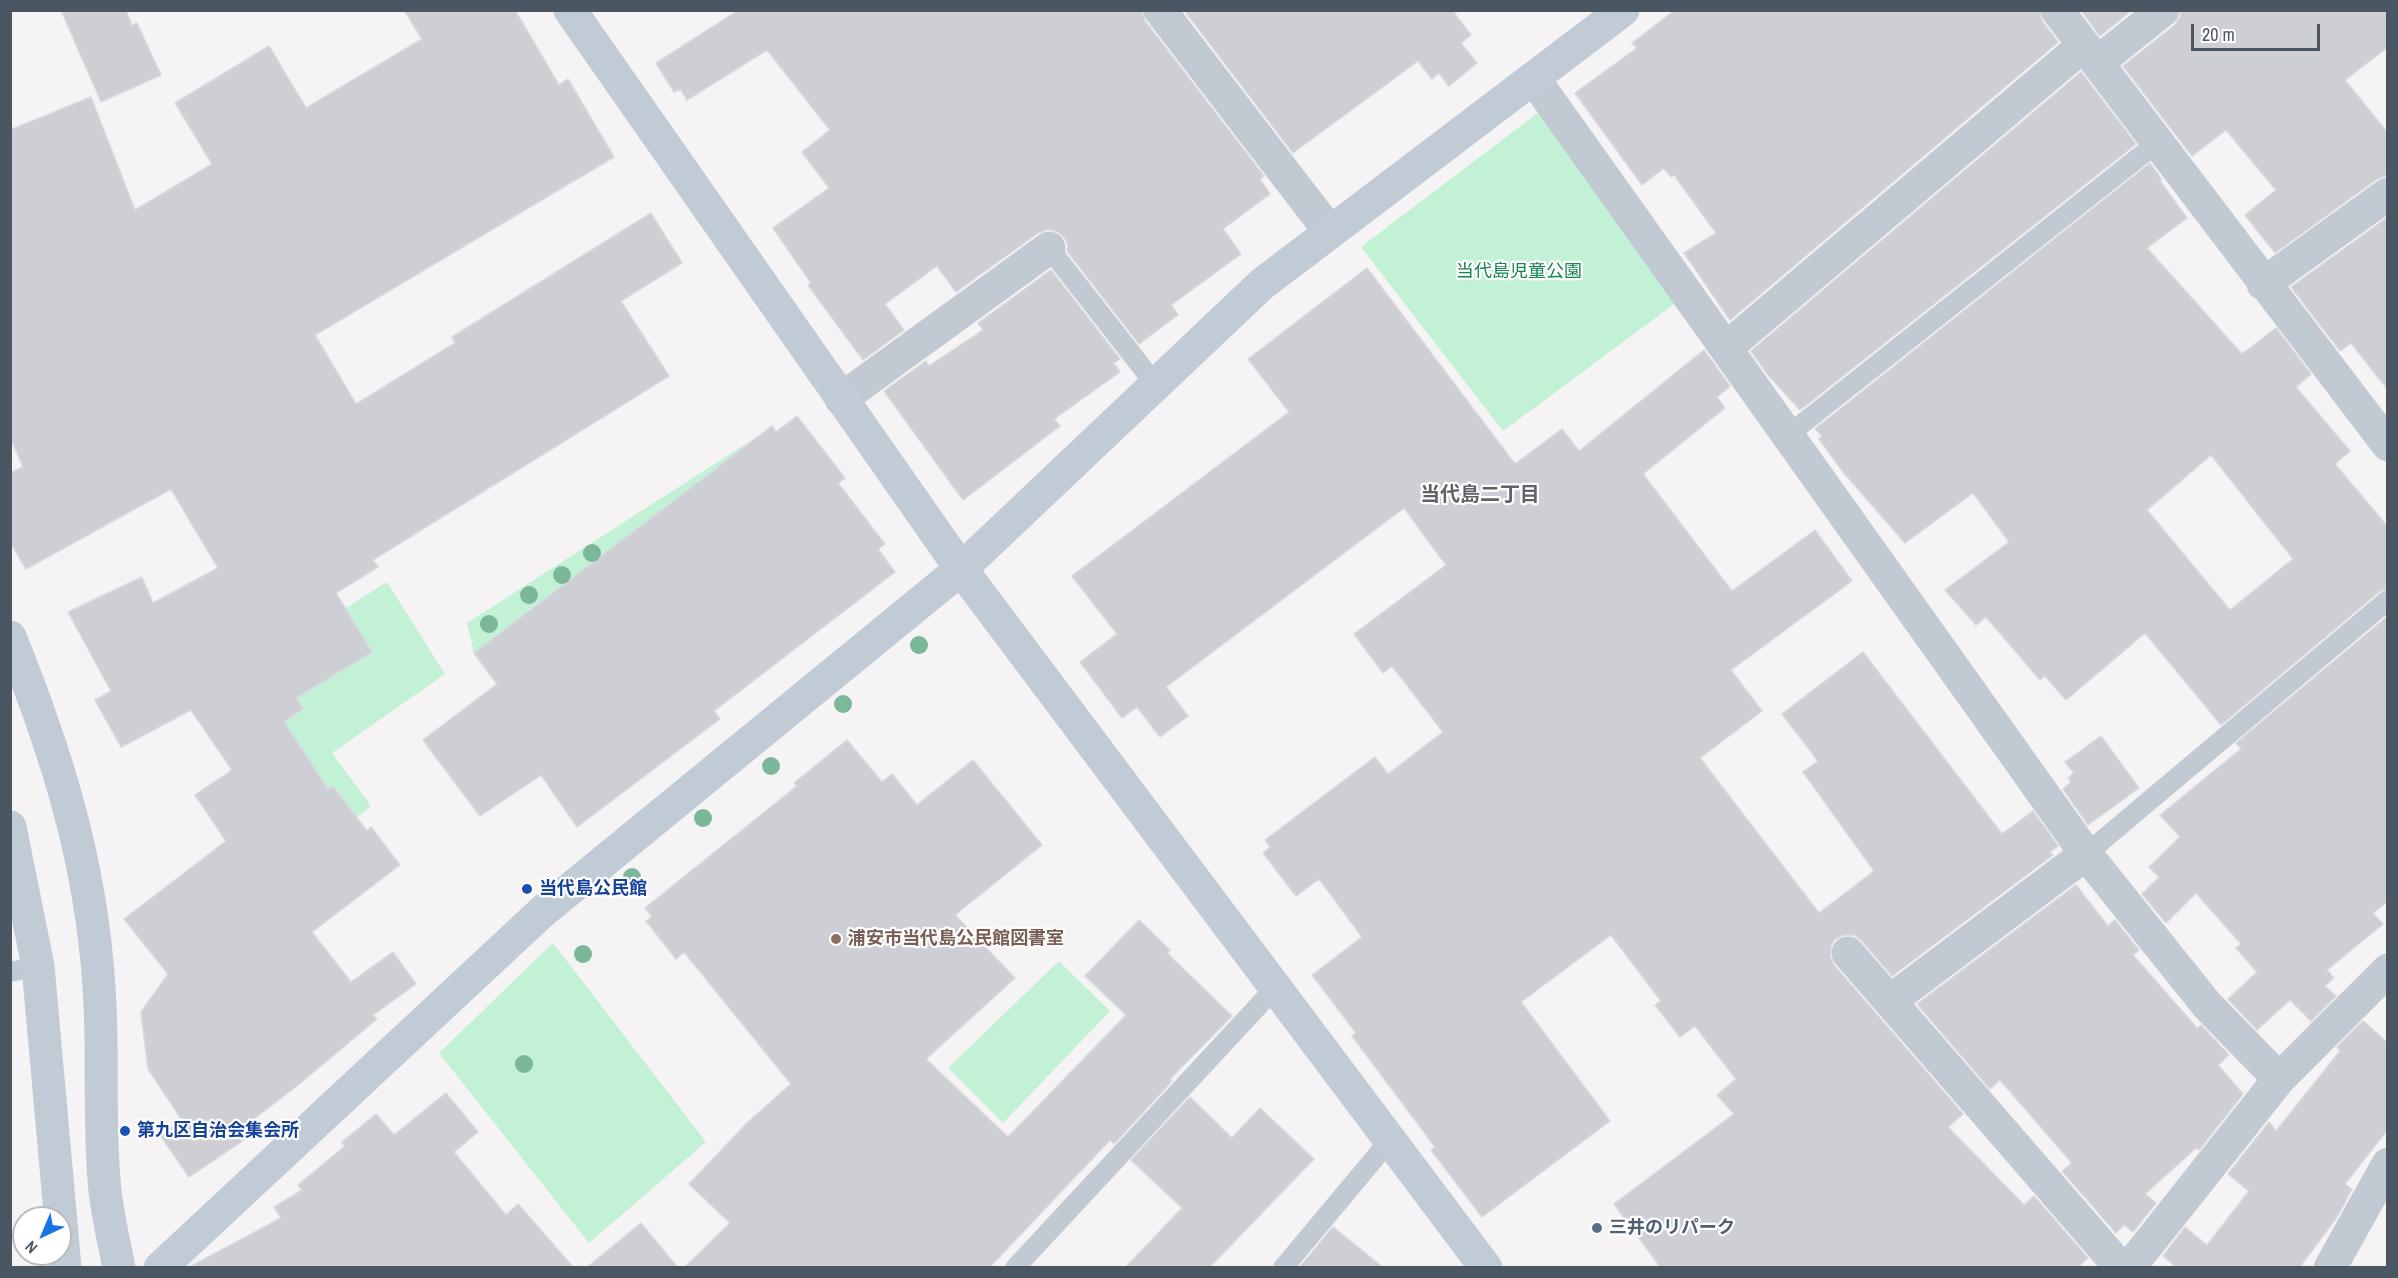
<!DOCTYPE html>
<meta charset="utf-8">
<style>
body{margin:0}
#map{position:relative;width:2398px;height:1278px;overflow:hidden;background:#f5f3f3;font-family:"Archivo Narrow",sans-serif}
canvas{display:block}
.frame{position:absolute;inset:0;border:12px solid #4a5661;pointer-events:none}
.north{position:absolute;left:12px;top:1206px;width:60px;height:60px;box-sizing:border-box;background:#fff;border:2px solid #b7bbc0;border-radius:50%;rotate:224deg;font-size:16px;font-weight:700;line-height:24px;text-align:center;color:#4a5661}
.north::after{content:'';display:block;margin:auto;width:21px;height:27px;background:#1a73e8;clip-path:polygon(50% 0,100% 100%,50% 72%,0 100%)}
.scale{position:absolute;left:2191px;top:24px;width:129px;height:27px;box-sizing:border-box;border:3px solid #4a5661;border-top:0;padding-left:8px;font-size:18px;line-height:21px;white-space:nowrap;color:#4a5661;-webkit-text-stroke:4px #fff;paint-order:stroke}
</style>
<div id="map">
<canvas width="2398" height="1278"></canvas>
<div class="frame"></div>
<div class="north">N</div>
<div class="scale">20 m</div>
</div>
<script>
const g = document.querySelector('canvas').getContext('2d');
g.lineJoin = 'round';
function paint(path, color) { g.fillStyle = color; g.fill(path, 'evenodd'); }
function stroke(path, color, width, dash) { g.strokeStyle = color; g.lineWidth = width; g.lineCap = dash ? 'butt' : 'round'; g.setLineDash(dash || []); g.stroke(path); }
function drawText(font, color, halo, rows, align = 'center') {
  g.font = font + ' "Archivo Narrow","Noto Sans JP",sans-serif'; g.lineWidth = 4.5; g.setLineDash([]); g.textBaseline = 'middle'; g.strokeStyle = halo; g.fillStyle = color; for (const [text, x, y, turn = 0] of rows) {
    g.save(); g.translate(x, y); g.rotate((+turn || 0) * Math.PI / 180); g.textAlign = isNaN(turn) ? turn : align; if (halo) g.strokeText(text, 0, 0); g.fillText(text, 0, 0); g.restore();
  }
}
const green = new Path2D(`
 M1539,112L1677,302L1503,431L1361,247Z
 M772,427L474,653L467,623Z
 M387,582L445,674L332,753L371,806L357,817L333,786L321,795L284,722L303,709L282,677L371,652L346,608Z
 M553,943L706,1142L589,1243L439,1053Z
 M1059,961L1110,1011L1003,1123L948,1068Z`);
const building = new Path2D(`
 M61,10H126L132,26L137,23L161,75L101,102Z
 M404,10H515L559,85L568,79L614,157L315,335L356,404L455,343L452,337L651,213L682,263L621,301L669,376L373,560L378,567L336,593L372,652L296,698L303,709L284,722L328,789L333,786L367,831L371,827L400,865L312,932L351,982L393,952L416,984L373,1015L377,1019L298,1085L246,1125L253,1134L189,1177L160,1135L182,1120L148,1069L141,1012L168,974L124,919L226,841L195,795L232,770L191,710L121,747L95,700L111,691L68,612L142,577L153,603L218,568L171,489L26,569L10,542V473L23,467L10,437V130L91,97L135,210L212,164L175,103L269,46L306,108L422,39Z
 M739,10H1142L1145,21L1264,176L1260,179L1270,194L1223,229L1241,254L1171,305L1178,315L1139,344L1067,251L1068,245L1064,237L1056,231L1048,229L1038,233L956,292L937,266L885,304L904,330L863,360L808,285L811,283L773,228L829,188L802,152L830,130L767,50L687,100L680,89L674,92L656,63Z
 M1184,10H1452L1471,35L1461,43L1477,63L1449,86L1439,73L1432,79L1418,61L1293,153Z
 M1675,10H2039L2042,21L2058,42L1730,320L1684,253L1716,233L1674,175L1671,177L1664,168L1642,185L1575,93L1637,48L1632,43Z
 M2081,10H2132L2100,36Z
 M2181,10H2388V47L2345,80L2388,133V175L2377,179L2275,253L2245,215L2276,190L2226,130L2192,156L2123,66L2175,25L2180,17Z
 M2081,72L2136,144L1800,410L1767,374L1751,351Z
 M2150,163L2162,180L2160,181L2187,218L2147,248L2242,354L2276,328L2311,374L2296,387L2350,451L2335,464L2388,527V588L2380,591L2221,725L2145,633L2066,700L2045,676L2040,680L1986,617L1976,625L1945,590L2009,542L1973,493L1905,543L1843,472L1819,439L1822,436L1815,429ZM2211,455L2293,559L2230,610L2147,510Z
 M2388,217V390L2351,343L2340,351L2291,287Z
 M1367,268L1515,464L1562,429L1579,451L1704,350L1730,386L1717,397L1725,408L1643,474L1732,591L1815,530L1852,581L1731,670L1762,711L1700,758L1819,913L1874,871L1803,772L1818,761L1782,714L1863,652L2002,834L2033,811L2058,846L2050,852L2053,855L1892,976L1862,941L1854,935H1844L1835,939L1831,946L1830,956L1834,965L1963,1114L1948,1127L2024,1205L2034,1196L2088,1258L2077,1268H1661L1614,1204L1734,1114L1717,1095L1736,1079L1695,1026L1680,1037L1655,1005L1661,1001L1611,935L1521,1002L1610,1121L1482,1217L1431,1150L1435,1147L1352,1036L1356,1033L1312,975L1362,937L1319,879L1296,896L1263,853L1270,847L1265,840L1375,757L1388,774L1443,732L1392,666L1383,673L1354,634L1446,565L1404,508L1166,687L1188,716L1160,737L1137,707L1122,718L1080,662L1117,634L1072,576L1289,412L1248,359Z
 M1051,270L1120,359L1114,363L1120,372L1054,419L1060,426L963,500L884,391L926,361L929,366L983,330L978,323Z
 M797,416L845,478L838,483L885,544L878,549L895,572L714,711L720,719L577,827L541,775L480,816L423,740L497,684L474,653L772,426L776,432Z
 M2388,616V901L2373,913L2383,924L2327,970L2334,978L2325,986L2336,996L2311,1021L2290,1000L2257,1030L2228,999L2257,972L2236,948L2241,944L2196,893L2166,923L2142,894L2159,877L2149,867L2180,837L2160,815L2241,749L2236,743Z
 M2101,736L2139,788L2088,825L2063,789L2071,782L2068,778L2074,773L2065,762Z
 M847,740L882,782L892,774L917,805L973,760L1042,845L955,915L1015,978L926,1059L1008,1137L1126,1015L1085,976L1139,920L1170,950L1167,953L1232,1016L1170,1079L1172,1081L1114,1144L1110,1140L989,1268H684L730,1223L689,1184L747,1123L791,1084L684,952L676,959L646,921L652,916L645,908L797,786L794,783Z
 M2076,885L2108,926L2115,920L2139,950L2133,955L2197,1028L2201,1025L2229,1055L2218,1065L2243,1094L2199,1150L2196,1148L2145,1194L2156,1203L2133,1232L2124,1225L2116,1233L2062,1171L2072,1163L2000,1080L1990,1089L1917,1004Z
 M2363,1021L2388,1043V1129L2345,1184L2352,1189L2337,1217L2299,1268H2177L2163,1256L2185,1227L2207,1245L2249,1191L2228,1174L2269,1122L2276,1131L2340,1051L2337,1047Z
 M446,1093L478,1132L454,1152L506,1215L518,1204L574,1268H188L281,1218L274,1207L302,1190L298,1185L345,1146L342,1142L376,1114L394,1135Z
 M1190,1097L1232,1138L1260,1108L1314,1159L1209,1268H1125L1182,1208L1131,1160Z
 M641,1223L678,1268H586Z
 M1333,1227L1384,1268H1299Z`);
const lane = new Path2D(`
 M1049,248L1155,384
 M1788,435L2158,142
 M2086,854L2388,600
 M10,972L38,966
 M1015,1268L1275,988
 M1283,1268L1390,1140`);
const street = new Path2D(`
 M1160,10L1330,232
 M2057,10L2388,445
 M2098,62L2163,10
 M1534,79L2086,854L2207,1005L2279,1079
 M2263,284L2388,194
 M1726,348L2084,45
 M841,399L1049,248
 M1848,953L2121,1268
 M1890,1001L2086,854
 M2129,1268L2279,1079L2388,970
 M2330,1268L2388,1164`);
const secondary = new Path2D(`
 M570,10L961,569L1486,1268
 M10,637C57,753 91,862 99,987C104,1055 98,1124 105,1191C108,1217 114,1242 119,1268
 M10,827L38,966L65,1268
 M160,1268L542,912L961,569L1262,284L1623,10`);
const trees = [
 [592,553],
 [562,575],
 [529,595],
 [489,624],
 [919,645],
 [843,704],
 [771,766],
 [703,818],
 [632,877],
 [583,954],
 [524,1064]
];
const markers = [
 [527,889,6,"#1a4fb4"],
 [836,939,6,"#8d6e63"],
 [125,1131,6,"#1a4fb4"],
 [1597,1228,6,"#5c6f8a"]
];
const parkNames = [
 ["当代島児童公園",1519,272]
];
const transitNames = [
 ["当代島公民館",539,889],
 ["第九区自治会集会所",137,1131]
];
const educationNames = [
 ["浦安市当代島公民館図書室",848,939]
];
const serviceNames = [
 ["三井のリパーク",1609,1228]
];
const neighbourhoodNames = [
 ["当代島二丁目",1480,496]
];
paint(green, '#c3f1d5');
paint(building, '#cdcfd5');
stroke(building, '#d7d9de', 1.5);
stroke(lane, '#c1cad2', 20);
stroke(street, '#c1cad2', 33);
stroke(secondary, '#c1cbd6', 33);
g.fillStyle = '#7bb799';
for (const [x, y] of trees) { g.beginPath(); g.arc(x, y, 9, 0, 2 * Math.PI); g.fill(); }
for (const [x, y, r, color] of markers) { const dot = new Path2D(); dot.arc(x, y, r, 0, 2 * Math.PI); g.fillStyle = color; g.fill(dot); stroke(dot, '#fff', 2); }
drawText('18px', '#17864f', '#fff', parkNames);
drawText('bold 18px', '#164399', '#fff', transitNames, 'left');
drawText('bold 18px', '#785e54', '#fff', educationNames, 'left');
drawText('bold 18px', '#4e5e75', '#fff', serviceNames, 'left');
drawText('bold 20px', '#5f6368', '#fff', neighbourhoodNames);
</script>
